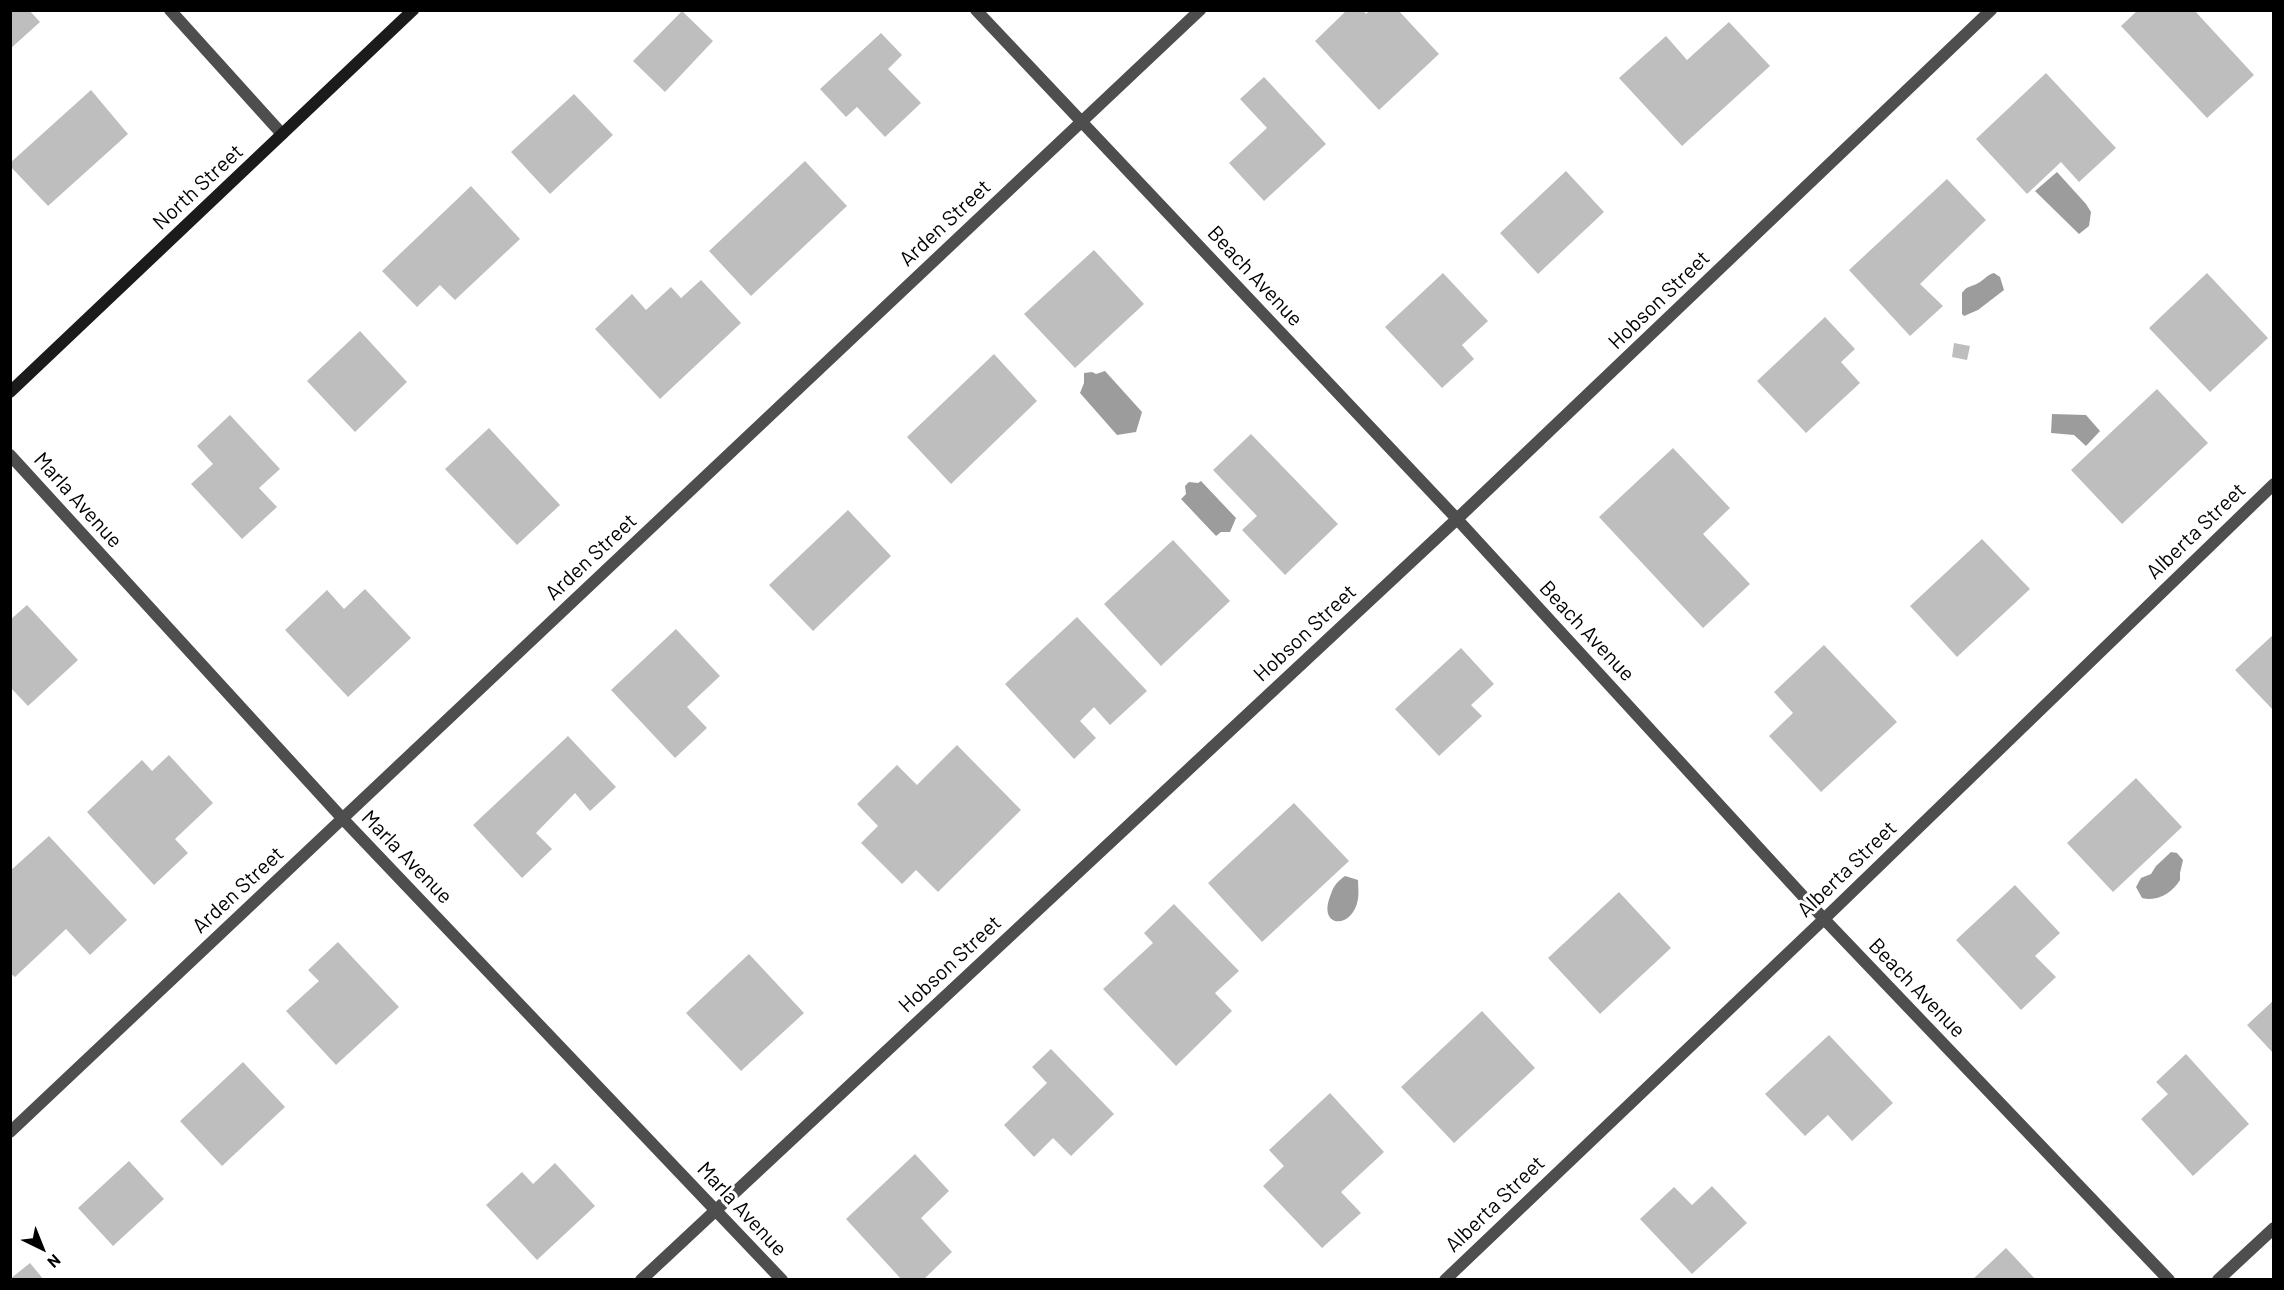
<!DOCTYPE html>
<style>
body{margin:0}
#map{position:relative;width:2284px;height:1290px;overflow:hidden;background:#fff;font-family:Barlow,sans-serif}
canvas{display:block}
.frame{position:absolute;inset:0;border:12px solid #000;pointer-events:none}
.north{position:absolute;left:12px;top:1218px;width:60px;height:60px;-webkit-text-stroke:4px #fff;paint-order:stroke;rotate:137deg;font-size:16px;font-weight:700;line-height:24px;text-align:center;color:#000}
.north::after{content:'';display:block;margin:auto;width:21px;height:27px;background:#000;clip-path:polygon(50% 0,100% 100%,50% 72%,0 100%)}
</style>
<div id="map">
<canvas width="2284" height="1290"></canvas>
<div class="frame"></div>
<div class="north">N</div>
</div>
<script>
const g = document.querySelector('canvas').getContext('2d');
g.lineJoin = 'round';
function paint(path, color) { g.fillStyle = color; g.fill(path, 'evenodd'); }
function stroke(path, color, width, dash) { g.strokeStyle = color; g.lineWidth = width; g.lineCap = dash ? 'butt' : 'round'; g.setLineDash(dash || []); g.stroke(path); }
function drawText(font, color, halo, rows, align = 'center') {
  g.font = font + ' Barlow,sans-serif'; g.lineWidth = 6; g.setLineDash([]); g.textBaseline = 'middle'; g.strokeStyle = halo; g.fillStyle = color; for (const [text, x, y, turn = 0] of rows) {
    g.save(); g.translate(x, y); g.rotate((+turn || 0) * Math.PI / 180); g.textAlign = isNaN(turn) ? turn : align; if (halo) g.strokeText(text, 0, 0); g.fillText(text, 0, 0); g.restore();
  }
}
const water = new Path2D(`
 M2057,172L2086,204L2091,212L2089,226L2079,234L2035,191Z
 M1994,273L2000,277L2004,290L1978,310L1964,316L1962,314V293C1967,285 1973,287 1980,282C1986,278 1987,275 1994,273Z
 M1105,371L1142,412L1136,432L1117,435L1080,393L1084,383V373L1092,372L1096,374Z
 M2052,414L2086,415L2100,431L2086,446L2074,435L2051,433Z
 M1201,481L1236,518L1230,532H1221L1216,536L1181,499L1186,494L1185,486L1189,482L1198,483Z
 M2171,852L2177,853L2183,860L2180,873V880C2172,893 2158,902 2142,898L2136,887L2141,878L2151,874L2156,866Z
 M1345,876L1358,880C1358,886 1359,893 1358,899C1353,930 1316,929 1331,894C1334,885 1338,881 1345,876Z`);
const building = new Path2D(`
 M10,10H29L40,22L10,49Z
 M1347,10H1363L1366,14L1370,10H1398L1439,54L1379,110L1315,41Z
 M2138,10H2194L2254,75L2207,118L2121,26Z
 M682,11L713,41L665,92L633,61Z
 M1729,22L1770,66L1682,146L1619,78L1666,36L1687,60Z
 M881,33L902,55L888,69L921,103L885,137L857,107L846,117L820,89Z
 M2046,73L2116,148L2079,182L2061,162L2027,194L1976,139Z
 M1264,77L1326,144L1264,201L1229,163L1267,128L1240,99Z
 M91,90L128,134L48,206L10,166V163Z
 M574,94L613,135L550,194L511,152Z
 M805,161L847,206L751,296L709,251Z
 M1566,171L1604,212L1538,274L1500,233Z
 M1947,179L1986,220L1920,284L1943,306L1910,336L1849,270Z
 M471,186L520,239L455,300L440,285L417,307L382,271Z
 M1094,250L1144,304L1075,368L1024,314Z
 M1443,273L1488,321L1462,345L1474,359L1442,388L1385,327Z
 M2207,273L2268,338L2210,392L2149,328Z
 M701,280L741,323L660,399L595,329L632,294L646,310L671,287L681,298Z
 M1825,317L1855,349L1841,362L1860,383L1806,433L1757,381Z
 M360,331L407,382L355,432L307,381Z
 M1954,343L1970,346L1967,360L1952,357Z
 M994,354L1037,401L951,484L907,437Z
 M2157,389L2208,443L2122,524L2071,470Z
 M230,415L280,469L259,488L277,507L242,539L191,484L213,464L197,446Z
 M489,428L560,505L517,545L445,469Z
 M1251,434L1338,524L1285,575L1242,530L1257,516L1213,470Z
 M1673,448L1730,508L1703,534L1750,584L1703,628L1599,517Z
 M848,510L891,556L813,631L769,585Z
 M1982,539L2030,589L1957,657L1910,606Z
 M1173,540L1230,601L1161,666L1104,604Z
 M365,589L411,638L348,697L285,630L327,590L344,609Z
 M27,605L78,660L28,706L10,687V620Z
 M1077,617L1147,691L1110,725L1094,707L1080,721L1096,738L1074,759L1005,684Z
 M676,629L720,676L687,707L707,728L675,758L611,690Z
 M2274,634V711L2235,670Z
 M1824,645L1897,722L1821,792L1769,736L1793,713L1774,692Z
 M1461,648L1494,684L1471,705L1482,716L1439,756L1395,709Z
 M568,736L616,787L590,811L575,793L536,833L552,849L522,878L473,825Z
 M957,745L1021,810L938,892L916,870L902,884L861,843L878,826L857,804L897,765L917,785Z
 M169,755L213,803L175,839L188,853L154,885L87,812L142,760L152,771Z
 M2136,778L2182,827L2113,892L2067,843Z
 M1294,803L1349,861L1262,942L1208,883Z
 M49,836L127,920L90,955L66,929L15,977L10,973V871Z
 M2015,885L2060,933L2035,956L2056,977L2021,1010L1956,940Z
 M1619,892L1671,948L1600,1014L1548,958Z
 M1174,904L1239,971L1215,993L1232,1011L1176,1066L1103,989L1153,943L1144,933Z
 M338,942L399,1007L336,1065L286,1011L319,981L308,970Z
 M749,954L804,1013L741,1071L686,1013Z
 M2274,1000V1054L2247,1025Z
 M1482,1011L1535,1068L1454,1143L1401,1087Z
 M1829,1035L1893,1103L1852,1141L1828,1115L1805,1136L1765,1094Z
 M1051,1049L1114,1114L1071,1156L1053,1138L1034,1157L1004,1125L1047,1083L1032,1067Z
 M2186,1054L2249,1124L2193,1176L2141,1119L2168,1094L2156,1082Z
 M243,1062L285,1107L222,1166L180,1121Z
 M1330,1093L1384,1152L1341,1192L1361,1213L1322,1248L1263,1186L1284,1166L1269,1150Z
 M915,1154L949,1191L921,1218L952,1252L923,1280H902L846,1219Z
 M129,1161L164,1199L113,1246L78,1208Z
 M555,1163L595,1206L537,1260L486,1205L522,1172L533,1184Z
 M1712,1186L1747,1223L1692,1274L1640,1219L1674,1187L1692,1205Z
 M2006,1248L2036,1280H1972Z
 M30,1263L44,1280H10V1279Z`);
const street = new Path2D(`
 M170,10L282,134
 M976,10L1457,519L1824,919L2169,1280
 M10,455L342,818L782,1280
 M10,1132L1200,10
 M641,1280L1457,519L1991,10
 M1445,1280L1824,919L2274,484
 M2218,1280L2274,1228`);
const secondary = new Path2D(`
 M10,392L413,10`);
const streetNames = [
 ["North Street",198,187,-43],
 ["Arden Street",945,223,-43],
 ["Beach Avenue",1255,276,47],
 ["Hobson Street",1659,300,-44],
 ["Marla Avenue",78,500,48],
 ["Alberta Street",2196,531,-44],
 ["Arden Street",591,557,-43],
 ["Beach Avenue",1587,631,47],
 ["Hobson Street",1305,633,-43],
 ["Marla Avenue",407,857,46],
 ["Alberta Street",1847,869,-44],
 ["Arden Street",238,890,-43],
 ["Hobson Street",950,964,-43],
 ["Beach Avenue",1917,988,46],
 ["Alberta Street",1495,1204,-44],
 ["Marla Avenue",742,1209,47]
];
paint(water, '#9c9c9c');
paint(building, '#bebebe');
stroke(street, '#4e4e4e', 12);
stroke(secondary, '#1b1b1b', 12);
drawText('21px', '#000', '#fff', streetNames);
</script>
